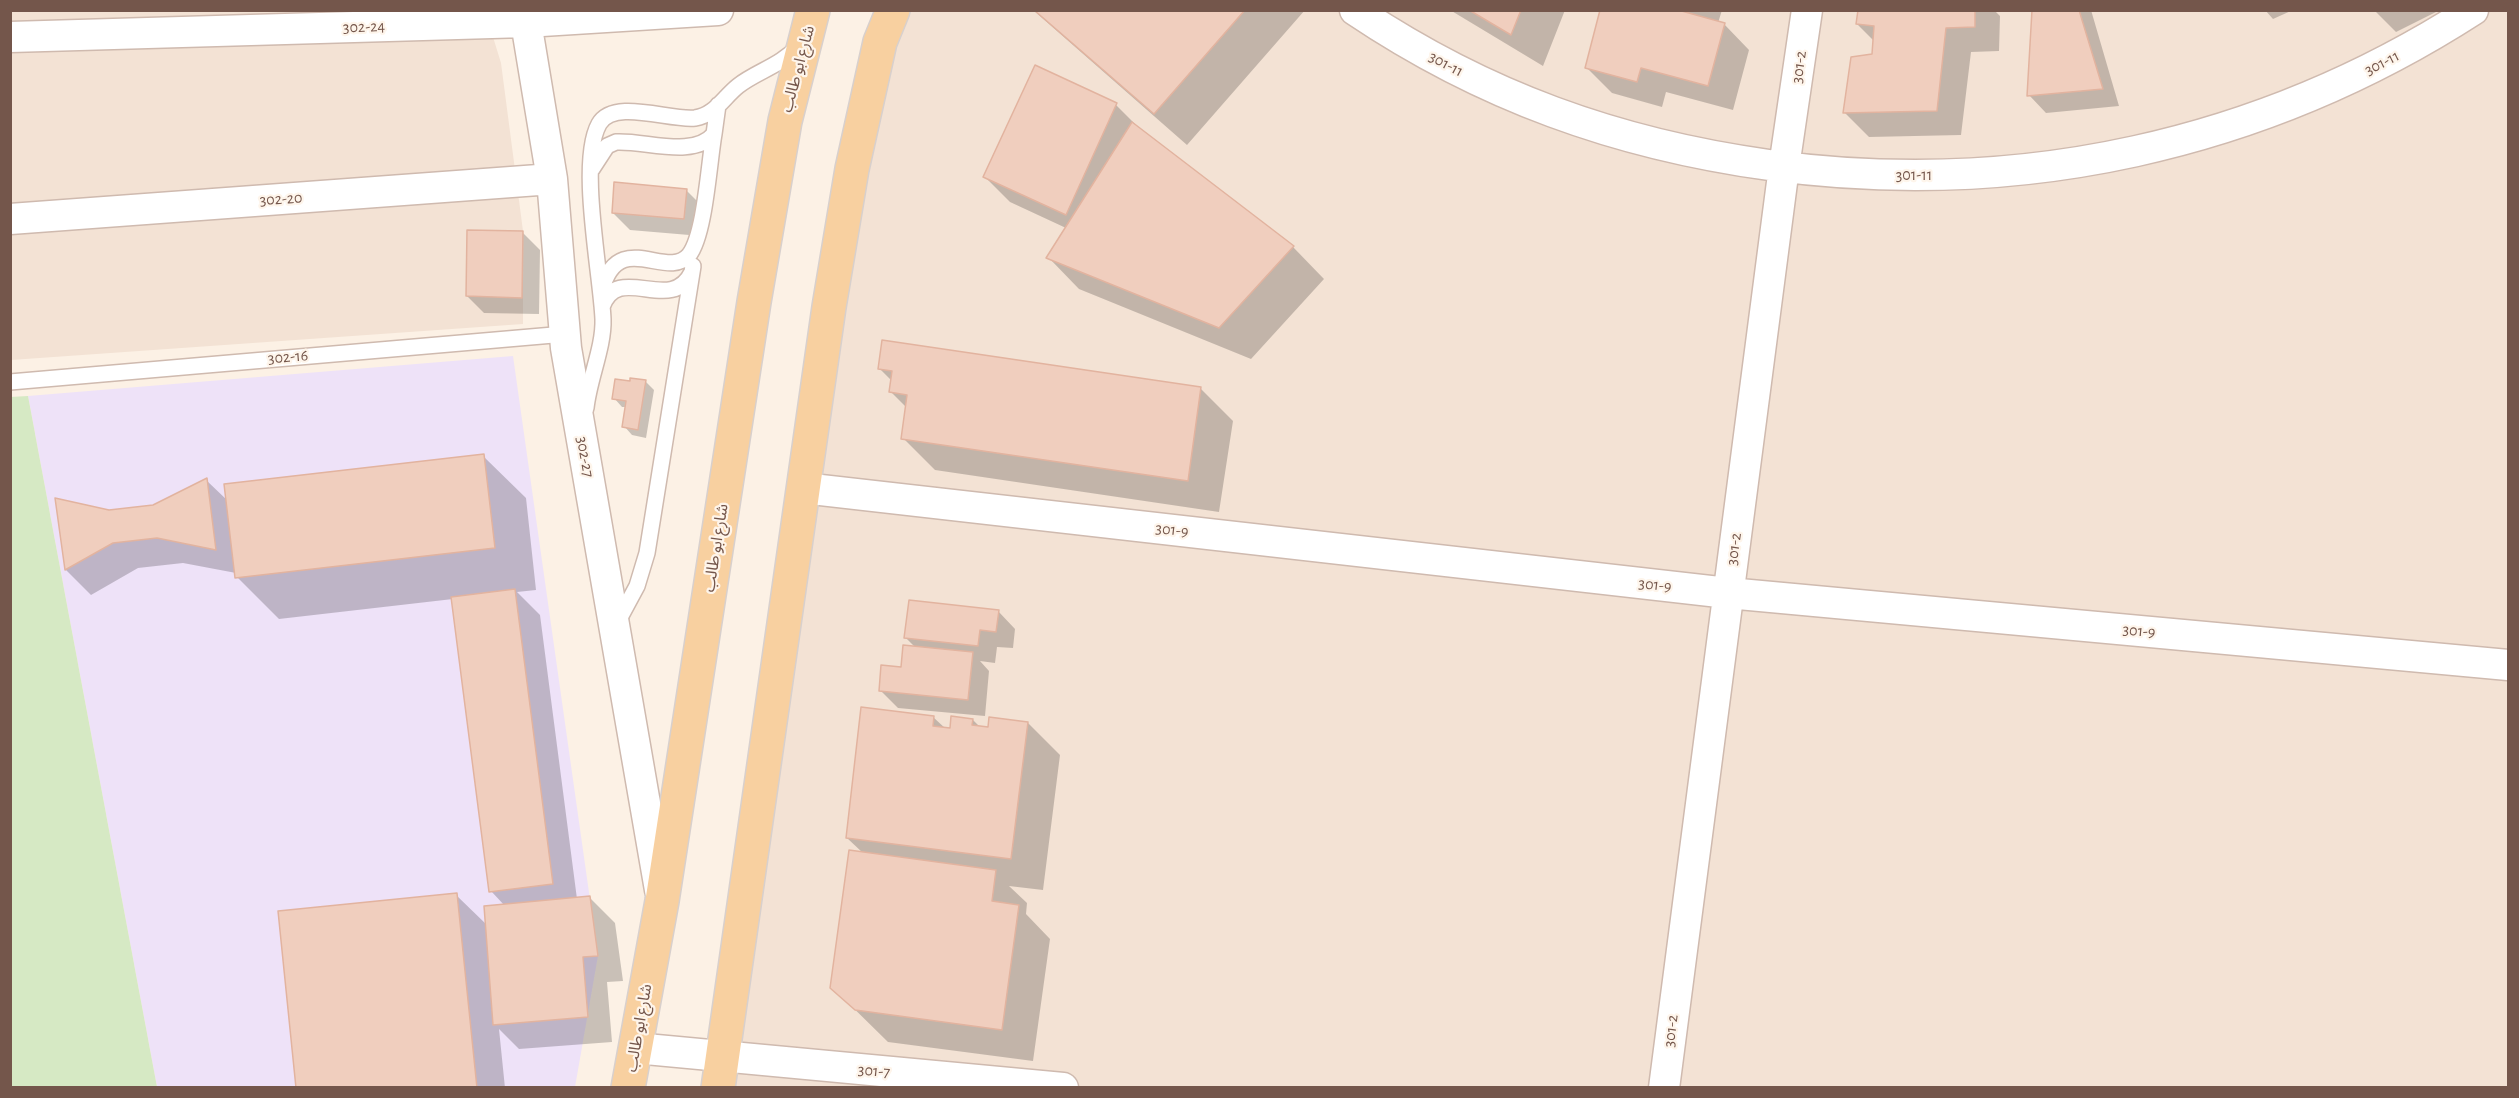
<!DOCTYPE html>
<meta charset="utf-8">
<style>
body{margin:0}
#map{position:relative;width:2519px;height:1098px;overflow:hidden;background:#fcf1e5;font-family:"Alegreya Sans",sans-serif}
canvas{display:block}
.frame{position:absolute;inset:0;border:12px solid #74564b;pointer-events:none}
</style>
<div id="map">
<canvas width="2519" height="1098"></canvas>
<div class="frame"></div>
</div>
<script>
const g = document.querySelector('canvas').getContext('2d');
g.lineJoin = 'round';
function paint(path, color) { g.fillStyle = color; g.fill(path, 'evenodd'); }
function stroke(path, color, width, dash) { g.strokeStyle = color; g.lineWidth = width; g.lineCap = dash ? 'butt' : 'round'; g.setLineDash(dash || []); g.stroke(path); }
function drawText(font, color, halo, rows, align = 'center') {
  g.font = font + ' "Alegreya Sans","Noto Sans Arabic",sans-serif'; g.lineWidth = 4.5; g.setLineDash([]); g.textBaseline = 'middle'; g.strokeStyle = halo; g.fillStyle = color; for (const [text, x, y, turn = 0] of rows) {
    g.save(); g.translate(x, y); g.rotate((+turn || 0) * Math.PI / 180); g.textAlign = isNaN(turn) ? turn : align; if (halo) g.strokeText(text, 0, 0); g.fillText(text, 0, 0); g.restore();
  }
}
const residential = new Path2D(`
 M11,11H485L501,63L523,231V324L11,360Z
 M893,11H2508V1087L721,1088Z`);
const education = new Path2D(`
 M513,356L598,956L575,1087H157L28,396Z`);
const green = new Path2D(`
 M28,396L157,1087H11L10,397Z`);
const shadow = new Path2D(`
 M1033,10H1305L1187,145Z
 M1450,10H1565L1543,66Z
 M1602,10H1722L1718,23L1724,24L1749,50L1733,110L1666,92L1662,107L1612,93L1586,67Z
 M1860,10H1994L2000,16L1999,51L1971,52L1961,135L1869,137L1844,112L1873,56L1874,41L1857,24Z
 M2033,10H2091L2119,106L2046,113L2029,95Z
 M2265,10H2293L2273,19Z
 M2374,10H2440L2396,32Z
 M1035,67L1116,105L1141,130L1293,247L1324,279L1251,359L1079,289L1048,257L1066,228L1010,202L985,177Z
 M686,190L703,207L701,236L630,230L613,213Z
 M523,233L540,250L539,314L484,313L467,296Z
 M883,342L1201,389L1233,421L1219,512L935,470L903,438L907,408L891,392L892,381L879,368Z
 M646,382L654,390L646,438L632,435L624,426L627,407H622L614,398Z
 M483,456L526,498L536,590L517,592L540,615L577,899L590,898L615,923L623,981L607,982L612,1042L519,1049L499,1029L505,1088H298L456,895L487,925L505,906L491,891L453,599L279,619L237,577L236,573L183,563L138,568L91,595L66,570L56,500L109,511L153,506L206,480L228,501Z
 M998,611L1015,629L1013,648L997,647L995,663L980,661L989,671L985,716L898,708L881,691L902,669L916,648L906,638Z
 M933,717L946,729L951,730L973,720L980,727L989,728L1028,723L1060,755L1043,890L1009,886L1027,903L1026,914L1050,939L1033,1061L888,1042L832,987L863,853L847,838Z`);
const building = new Path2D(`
 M1034,10H1245L1154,114Z
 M1469,10H1521L1511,35Z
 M1600,10H1678L1725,23L1708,86L1641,68L1637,82L1585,68Z
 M1858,10H1975V27L1946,28L1937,111L1843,113L1851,57L1872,54L1874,26L1856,24Z
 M2032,10H2079L2103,89L2027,96Z
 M1035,65L1117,103L1066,215L983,177Z
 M1132,122L1294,246L1219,328L1046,258Z
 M614,182L687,189L684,219L612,213Z
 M467,230L523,231L522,298L466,296Z
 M882,340L1201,387L1188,481L901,439L907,395L889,392L892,371L878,369Z
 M630,378L646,380L638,430L622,427L626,401L612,399L615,379L630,381Z
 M484,454L495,548L235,578L224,484Z
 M207,478L216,550L157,538L113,543L65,570L55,498L109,510L153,505Z
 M515,589L553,884L489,892L451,597Z
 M909,600L999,610L996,632L980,630L978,646L904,638Z
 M903,645L973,652L968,700L879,691L881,665L901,667Z
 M861,707L934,716L933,726L950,728L951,716L973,719L972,725L988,727L989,717L1028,722L1011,859L846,838Z
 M849,850L996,870L992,901L1019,905L1002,1030L855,1010L830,988Z
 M457,893L477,1088H296L278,911Z
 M590,896L598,956L583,957L588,1017L493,1025L484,906Z`);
const lane = new Path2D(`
 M592,169L607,146L616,142C645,140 693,159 714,134L718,105
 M602,289C619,228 667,281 689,255C705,235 709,162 714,134
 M602,307C618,261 671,316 692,272
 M10,382L565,334
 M586,408C589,379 604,347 603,319C601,273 578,162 599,124C614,98 670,121 695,118C715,115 723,98 738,86C757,71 781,66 798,46
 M616,625L637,586L647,553L693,266`);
const street = new Path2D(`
 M524,10L552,179L566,348L660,890
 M1355,10C1483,96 1617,144 1769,165C2018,199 2262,146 2473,10
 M10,37L526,22L718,10
 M10,219L552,179
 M803,488L1728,593L2508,665
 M635,1048L1063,1088
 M1664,1088L1784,167L1807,10`);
const primary = new Path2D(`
 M628,1088L662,901L754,302L785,121L813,10
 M718,1088L829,307L852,169L880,42L893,10`);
const streetNames = [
 ["302-24",364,27,-2],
 ["301-11",2382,63,-27],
 ["301-11",1446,64,28],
 ["301-2",1799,67,-82],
 ["شارع ابو طالب",798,69,-75],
 ["301-11",1914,175],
 ["302-20",281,199,-4],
 ["302-16",288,357,-5],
 ["302-27",585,457,80],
 ["301-9",1172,530,6],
 ["شارع ابو طالب",716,548,-81],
 ["301-2",1734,549,-82],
 ["301-9",1655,585,6],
 ["301-9",2139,631,5],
 ["شارع ابو طالب",639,1028,-80],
 ["301-2",1671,1031,-83],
 ["301-7",874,1071,5]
];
paint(residential, '#f3e2d4');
paint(education, '#eee2f8');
paint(green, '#d6e9c4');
paint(shadow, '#0003');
paint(building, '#f0cebe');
stroke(building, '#e2b39f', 1.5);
stroke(lane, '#cfbaaf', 18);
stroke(street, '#cfbaaf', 33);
stroke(primary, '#d8d0cd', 36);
stroke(lane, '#fff', 15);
stroke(street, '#fff', 30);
stroke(primary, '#f8d0a0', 33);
drawText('16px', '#74564b', '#fef5eb', streetNames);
</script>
